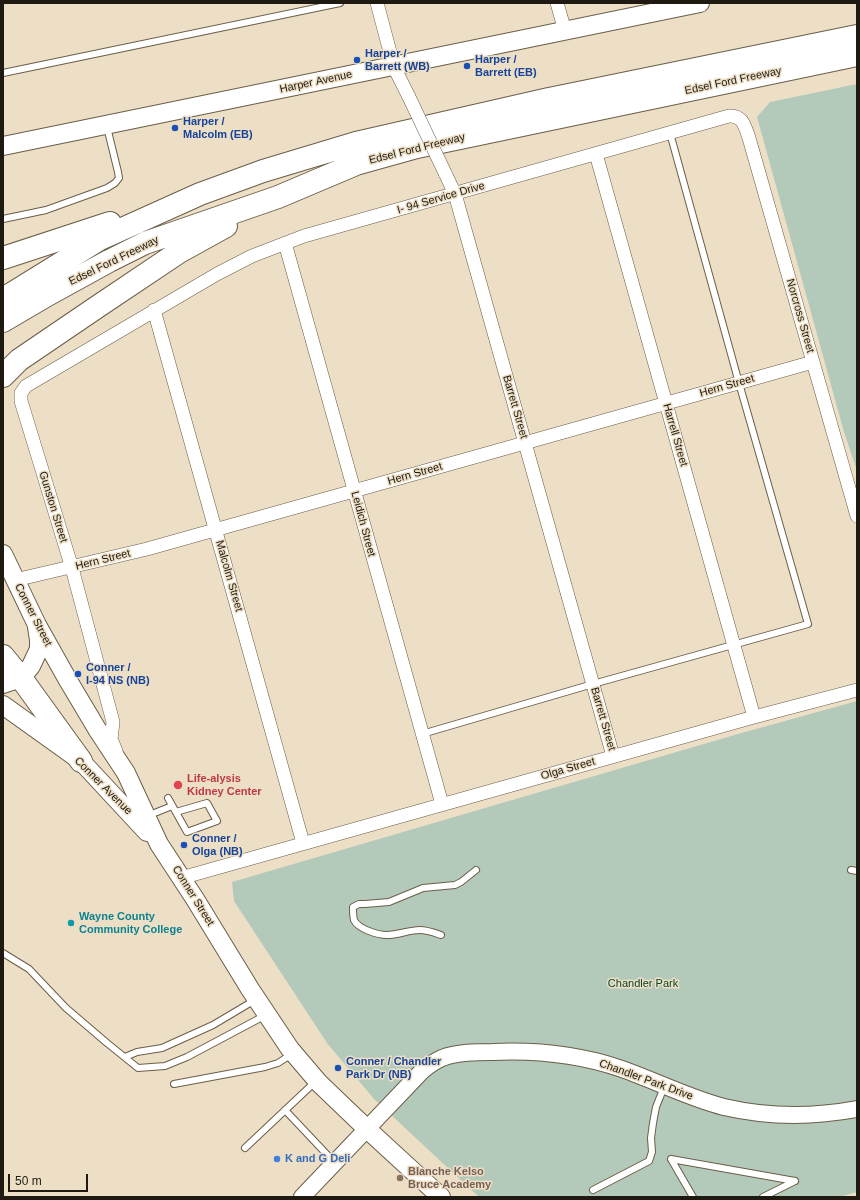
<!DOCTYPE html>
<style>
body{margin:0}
#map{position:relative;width:860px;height:1200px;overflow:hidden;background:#eddfc6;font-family:Helvetica,sans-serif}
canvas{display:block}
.frame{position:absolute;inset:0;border:4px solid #1f1a11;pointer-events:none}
.scale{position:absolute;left:8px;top:1174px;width:80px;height:18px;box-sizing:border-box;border:2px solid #1f1a11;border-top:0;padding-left:5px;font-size:12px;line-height:14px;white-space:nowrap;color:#1f1a11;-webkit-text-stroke:3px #eddfc6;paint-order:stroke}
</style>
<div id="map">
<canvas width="860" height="1200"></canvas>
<div class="frame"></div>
<div class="scale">50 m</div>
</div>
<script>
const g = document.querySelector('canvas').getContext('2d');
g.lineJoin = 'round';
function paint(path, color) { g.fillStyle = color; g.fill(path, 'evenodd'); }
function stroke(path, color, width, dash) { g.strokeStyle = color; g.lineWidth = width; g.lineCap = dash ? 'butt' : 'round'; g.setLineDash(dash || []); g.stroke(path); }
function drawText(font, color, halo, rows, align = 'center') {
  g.font = font + ' Helvetica,sans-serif'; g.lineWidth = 3; g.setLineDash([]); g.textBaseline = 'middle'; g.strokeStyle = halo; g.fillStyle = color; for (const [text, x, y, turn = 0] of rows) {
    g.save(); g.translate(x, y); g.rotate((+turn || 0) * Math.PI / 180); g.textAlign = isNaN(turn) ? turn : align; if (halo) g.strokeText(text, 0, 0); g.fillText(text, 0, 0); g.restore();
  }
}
const green = new Path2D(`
 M857,84V471L844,432L757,117L770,102Z
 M857,701V1192L839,1197H479L374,1099L327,1043L234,901L232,882L738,734Z`);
const service = new Path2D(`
 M3,73L340,3
 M3,219L46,210L107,188L115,183L119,178L118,172L107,127
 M422,734L593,684L808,624L739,383L670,133
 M168,798L187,832L217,821L207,803L176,812
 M147,816L172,806
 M851,870L857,871
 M441,935C435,933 427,930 420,930C409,930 398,935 387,935C378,935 358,929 354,920C353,916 353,912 353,907L359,904H365L389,902L423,888L455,885L461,882L476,870
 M3,953L29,969L66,1008L107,1043L138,1068L165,1066L187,1057L266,1015
 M125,1057L137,1052L162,1048L213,1025L255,1000
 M174,1084L265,1067L278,1063L292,1054
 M285,1110L334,1162
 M245,1148L315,1082
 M671,1159L795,1181
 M671,1159L693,1197
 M593,1190L649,1161L652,1152L651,1138L653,1123L656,1107L664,1087
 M763,1197L795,1181`);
const minor = new Path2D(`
 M377,3L394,67L409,97
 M557,3L565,31
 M596,154L754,717
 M445,173L455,194L613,756
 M285,243L442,804
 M154,310L303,843
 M15,580L147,549L813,362
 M116,751L111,739L113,722L72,568L21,401V393L26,386L217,274L252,256L304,236L729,116C743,115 745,127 749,138L857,516
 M181,878L754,717L857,690`);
const tertiary = new Path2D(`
 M302,1197L422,1071C428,1066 435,1061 442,1058C457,1052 477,1052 493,1052C537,1050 581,1055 622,1069C656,1081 689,1098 724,1107C767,1117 814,1117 857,1109`);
const secondary = new Path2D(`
 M3,146L700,3
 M3,554L37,625L69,682L97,729L126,773L159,844L195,899L250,989L290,1049L319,1083L367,1129L441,1197
 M3,684L21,678L31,666L39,649V640L37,627
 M3,705L81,761L147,832`);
const motorway = new Path2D(`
 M3,258L110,223
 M3,299L100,239L200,194L263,171L356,143L549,99L857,36
 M3,321L49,294L109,261L145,243L278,197L356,164L417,147L857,55
 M3,376L19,360L100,305L179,252L226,226
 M3,656L21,678L81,761`);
const minorBridge = new Path2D(`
 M409,97L445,173`);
const markers = [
 [357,60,4,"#1a4fb4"],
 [467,66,4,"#1a4fb4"],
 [175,128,4,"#1a4fb4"],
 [78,674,4,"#1a4fb4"],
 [178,785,5,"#e0444e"],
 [184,845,4,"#1a4fb4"],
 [71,923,4,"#0f9aa8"],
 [338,1068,4,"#1a4fb4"],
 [277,1159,4,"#3f7fe0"],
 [400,1178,4,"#8d6e63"]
];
const transitNames = [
 ["Harper /",365,54],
 ["Barrett (WB)",365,67],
 ["Harper /",475,60],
 ["Barrett (EB)",475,73],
 ["Harper /",183,122],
 ["Malcolm (EB)",183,135],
 ["Conner /",86,668],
 ["I-94 NS (NB)",86,681],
 ["Conner /",192,839],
 ["Olga (NB)",192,852],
 ["Conner / Chandler",346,1062],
 ["Park Dr (NB)",346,1075]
];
const streetNames = [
 ["Edsel Ford Freeway",733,81,-12],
 ["Harper Avenue",316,82,-12],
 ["Edsel Ford Freeway",417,149,-14],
 ["I- 94 Service Drive",441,198,-16],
 ["Edsel Ford Freeway",114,261,-26],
 ["Norcross Street",800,316,74],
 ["Hern Street",727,386,-16],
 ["Barrett Street",515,407,74],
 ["Harrell Street",675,435,74],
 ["Hern Street",415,474,-16],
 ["Gunston Street",53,507,73],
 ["Leidich Street",363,524,75],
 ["Hern Street",103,560,-14],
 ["Malcolm Street",229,576,74],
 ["Conner Street",33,615,63],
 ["Barrett Street",603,719,74],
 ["Olga Street",568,769,-16],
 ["Conner Avenue",103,786,45],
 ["Conner Street",193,896,58],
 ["Chandler Park Drive",646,1080,20]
];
const healthNames = [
 ["Life-alysis",187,779],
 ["Kidney Center",187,792]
];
const cultureNames = [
 ["Wayne County",79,917],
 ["Community College",79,930]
];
const parkNames = [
 ["Chandler Park",643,984]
];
const shopNames = [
 ["K and G Deli",285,1159]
];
const educationNames = [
 ["Blanche Kelso",408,1172],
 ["Bruce Academy",408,1185]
];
paint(green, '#b3caba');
stroke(service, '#6a5e48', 8);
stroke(minor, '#6a5e48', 14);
stroke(tertiary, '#6a5e48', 18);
stroke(secondary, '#6a5e48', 20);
stroke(motorway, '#6a5e48', 24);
stroke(service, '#fff', 6);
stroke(minor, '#fff', 13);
stroke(tertiary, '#fff', 16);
stroke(secondary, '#fff', 18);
stroke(motorway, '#fff', 22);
stroke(minorBridge, '#6a5e48', 14, []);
stroke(minorBridge, '#fff', 13);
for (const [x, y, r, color] of markers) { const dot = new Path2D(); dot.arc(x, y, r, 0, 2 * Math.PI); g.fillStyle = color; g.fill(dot); stroke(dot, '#eddfc6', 1.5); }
drawText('bold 11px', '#164399', '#eddfc6', transitNames, 'left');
drawText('11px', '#1f1a11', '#eddfc6', streetNames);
drawText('bold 11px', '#be3a42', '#eddfc6', healthNames, 'left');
drawText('bold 11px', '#0d838f', '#eddfc6', cultureNames, 'left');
drawText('11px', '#074224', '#eddfc6', parkNames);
drawText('bold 11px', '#366cbe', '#eddfc6', shopNames, 'left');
drawText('bold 11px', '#785e54', '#eddfc6', educationNames, 'left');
</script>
